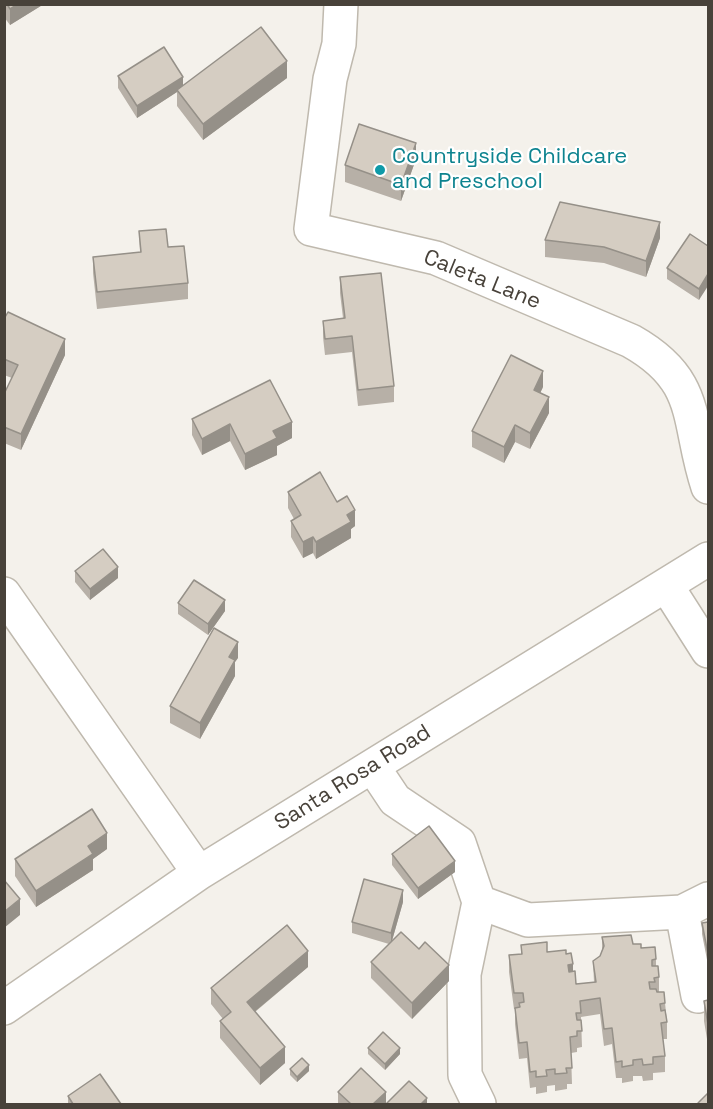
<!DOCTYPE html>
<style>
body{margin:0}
#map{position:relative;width:713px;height:1109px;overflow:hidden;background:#f4f1eb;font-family:"Space Grotesk",sans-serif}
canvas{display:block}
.frame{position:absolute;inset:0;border:6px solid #48423a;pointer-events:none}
</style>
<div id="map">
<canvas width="713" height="1109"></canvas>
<div class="frame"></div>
</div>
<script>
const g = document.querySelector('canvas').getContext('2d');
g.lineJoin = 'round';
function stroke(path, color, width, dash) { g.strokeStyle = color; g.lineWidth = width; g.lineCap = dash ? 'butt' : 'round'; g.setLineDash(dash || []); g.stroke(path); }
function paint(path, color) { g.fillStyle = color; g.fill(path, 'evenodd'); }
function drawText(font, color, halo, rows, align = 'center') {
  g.font = font + ' "Space Grotesk",sans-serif'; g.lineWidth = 4.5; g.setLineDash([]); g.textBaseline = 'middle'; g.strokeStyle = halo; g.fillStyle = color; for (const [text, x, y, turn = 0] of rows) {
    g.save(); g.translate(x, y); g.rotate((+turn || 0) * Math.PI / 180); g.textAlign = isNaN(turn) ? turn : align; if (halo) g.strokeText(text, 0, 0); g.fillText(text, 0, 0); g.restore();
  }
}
const minor = new Path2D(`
 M341,4L339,44L330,79L311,229L436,258L631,341C702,381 686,421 708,487
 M666,585L708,651
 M4,594L199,873
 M373,767L395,800L459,843L479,902
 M698,996L682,912L708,899
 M4,1008L199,873L708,559
 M479,1104L465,1075L464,974L479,902L528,920L682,912`);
const wall = new Path2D(`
 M4,4H44L10,25L4,17Z
 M118,76L183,86L287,78L203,140L177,106V92L137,118L118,88Z
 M416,159L401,201L345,182V165Z
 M139,231L168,247L188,283V299L97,309L93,273V257L140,252Z
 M660,238L646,277L604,263L545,257V240Z
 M708,246L699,300L667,279V268Z
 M340,277L394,386V402L358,406L352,352L325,355L323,337V321L343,318L340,293Z
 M4,319L65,355L21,450L4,443V394L12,378L4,375Z
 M270,380L292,438L277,446V455L245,470L230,441L202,455L192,435V419Z
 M543,387L540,393L549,413L530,449L515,442L504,463L472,447V431Z
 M288,492L337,502L355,526L351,529V538L316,559L313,553L303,558L291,537V521L294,519L288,508Z
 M75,571L118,578L90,600L75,582Z
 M178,603L225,611L208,635L178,614Z
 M238,658L235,662V676L200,739L170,723V706Z
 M107,849L93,859V870L36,907L15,876V859Z
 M392,854L455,872L418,899L392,865Z
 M403,902L392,941L449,981L412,1019L371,978V962L389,944L352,933V922Z
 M708,922V965L702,934V923Z
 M602,937L633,944L641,948L656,959V966L659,977V992L665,1003L667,1022V1039H663L665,1056V1072L653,1073V1080L643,1081L642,1076H633V1081L622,1083V1078H616L612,1044L604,1046L600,1014L581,1017L582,1047L577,1048V1052L571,1053L572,1084H567V1089L555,1091V1085L547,1086V1092L536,1094V1087L530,1088L527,1058L519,1059L515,1024V1009H514L509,972V955L521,954V945L547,952L566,954L573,972L576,984L594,982L593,961L600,956L602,950Z
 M308,967L255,1012L285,1063L260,1085L220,1038V1021L223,1019L211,1004V988Z
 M708,1000V1045L704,1021V1001Z
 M368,1048L400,1054L385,1070L368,1054Z
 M290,1069L309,1071L297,1082L290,1075Z
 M338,1092L386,1103L384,1104H338Z
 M68,1096L121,1104H68Z`);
const shadedWall = new Path2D(`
 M18,4H44L10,25V9Z
 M287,61V78L203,140V124Z
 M183,77V88L177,90V92L137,118V106Z
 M416,143V159L401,201V185Z
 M660,222V238L646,277V261Z
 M708,274V286L699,300V289Z
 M65,339V355L21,450V434Z
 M543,371V387L534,406V390Z
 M549,397V413L530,449V433Z
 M292,422V438L277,446V455L245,470V454L273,431Z
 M230,424V441L202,455V439Z
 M515,425V442L504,463V447Z
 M355,510V526L351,529V538L316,559V542L347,515Z
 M313,537V553L303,558V542Z
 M118,567V578L90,600V589Z
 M225,600V611L208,635V624Z
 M238,642V658L235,662V676L200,739V723L229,657Z
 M107,833V849L93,859V870L36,907V891L88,846Z
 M455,861V872L418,899V888Z
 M403,890V902L391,944V933Z
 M20,899V915L4,928V912Z
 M308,951V967L247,1018V1002Z
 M573,964V981L568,982V965Z
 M449,965V981L412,1019V1003Z
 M285,1047V1063L260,1085V1068Z
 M400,1048V1054L385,1070V1064Z
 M309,1065V1071L297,1082V1077Z
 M386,1092V1103L384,1104H373Z
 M427,1098V1104H421Z`);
const building = new Path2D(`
 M7,4H18L10,9Z
 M261,27L287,61L203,124L177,90Z
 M164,47L183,77L137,106L118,76Z
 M359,124L416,143L401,185L345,165Z
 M560,202L660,222L646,261L604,247L545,240Z
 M166,229L168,247L184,246L188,283L97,292L93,257L141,252L139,231Z
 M690,234L708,246V274L699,289L667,268Z
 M381,273L394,386L358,390L352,336L325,339L323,321L345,318L340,277Z
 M8,312L65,339L21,434L4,427V394L18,365L4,359V319Z
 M511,355L543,371L534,390L549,397L530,433L515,425L504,447L472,431Z
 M270,380L292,422L273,431L277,438L245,454L230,424L202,439L192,419Z
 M320,472L337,502L347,496L355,510L347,515L351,522L316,542L313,537L303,542L291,521L301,515L288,492Z
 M103,549L118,567L90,589L75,571Z
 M194,580L225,600L208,624L178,603Z
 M214,628L238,642L229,657L235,660L200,723L170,706Z
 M92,809L107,833L88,846L93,854L36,891L15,859Z
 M429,826L455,861L418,888L392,854Z
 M364,879L403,890L391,933L352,922Z
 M4,880L20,899L4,912Z
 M708,922V954L702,923Z
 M287,925L308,951L247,1002L285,1047L260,1068L220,1021L231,1012L211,988Z
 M401,932L419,949L425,942L449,965L412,1003L371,962Z
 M631,935L633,944H641V948L655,947L656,959L652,960V966H658L659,977L654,978L655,982H649L650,989H656L657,992H664L665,1003L660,1004L661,1011L665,1010L667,1022L661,1023L665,1056L653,1057V1064L643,1065L642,1059L633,1060V1065L622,1067V1061L616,1062L612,1028L604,1029L600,998L580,1001L581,1013H576L577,1020H581L582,1031H577V1036L570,1037L572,1068H566L567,1073L555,1074V1069L546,1070L547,1076L536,1077V1071L530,1072L527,1042L519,1043L515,1008L520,1007L519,1003L524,1002L523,993H514L509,955L522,954L521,945L547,942V952L566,950V954L571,953L573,964L568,965L569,972L575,971L576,984L596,982L593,961L600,956L604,946L602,937Z
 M708,1000V1024L704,1001Z
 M383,1032L400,1048L385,1064L368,1048Z
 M302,1058L309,1065L297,1077L290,1069Z
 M361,1068L386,1092L373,1104H351L338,1092Z
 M100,1074L121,1104H73L68,1096Z
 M409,1081L427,1098L421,1104H386Z
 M708,1093V1104H699L698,1103Z`);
const markers = [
 [380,170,6,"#0f9aa8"]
];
const cultureNames = [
 ["Countryside Childcare",392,157],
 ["and Preschool",392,182]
];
const streetNames = [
 ["Caleta Lane",482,280,22],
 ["Santa Rosa Road",353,778,-32]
];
stroke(minor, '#bfb9ae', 36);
stroke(minor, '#fff', 33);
paint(wall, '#b7b0a7');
paint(shadedWall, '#959088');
paint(building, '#d5cdc2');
stroke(building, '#959088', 1.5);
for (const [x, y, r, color] of markers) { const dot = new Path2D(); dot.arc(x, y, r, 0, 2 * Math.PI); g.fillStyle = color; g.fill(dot); stroke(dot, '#fff', 2); }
drawText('22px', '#0d838f', '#fff', cultureNames, 'left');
drawText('22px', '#48423a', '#fff', streetNames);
</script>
